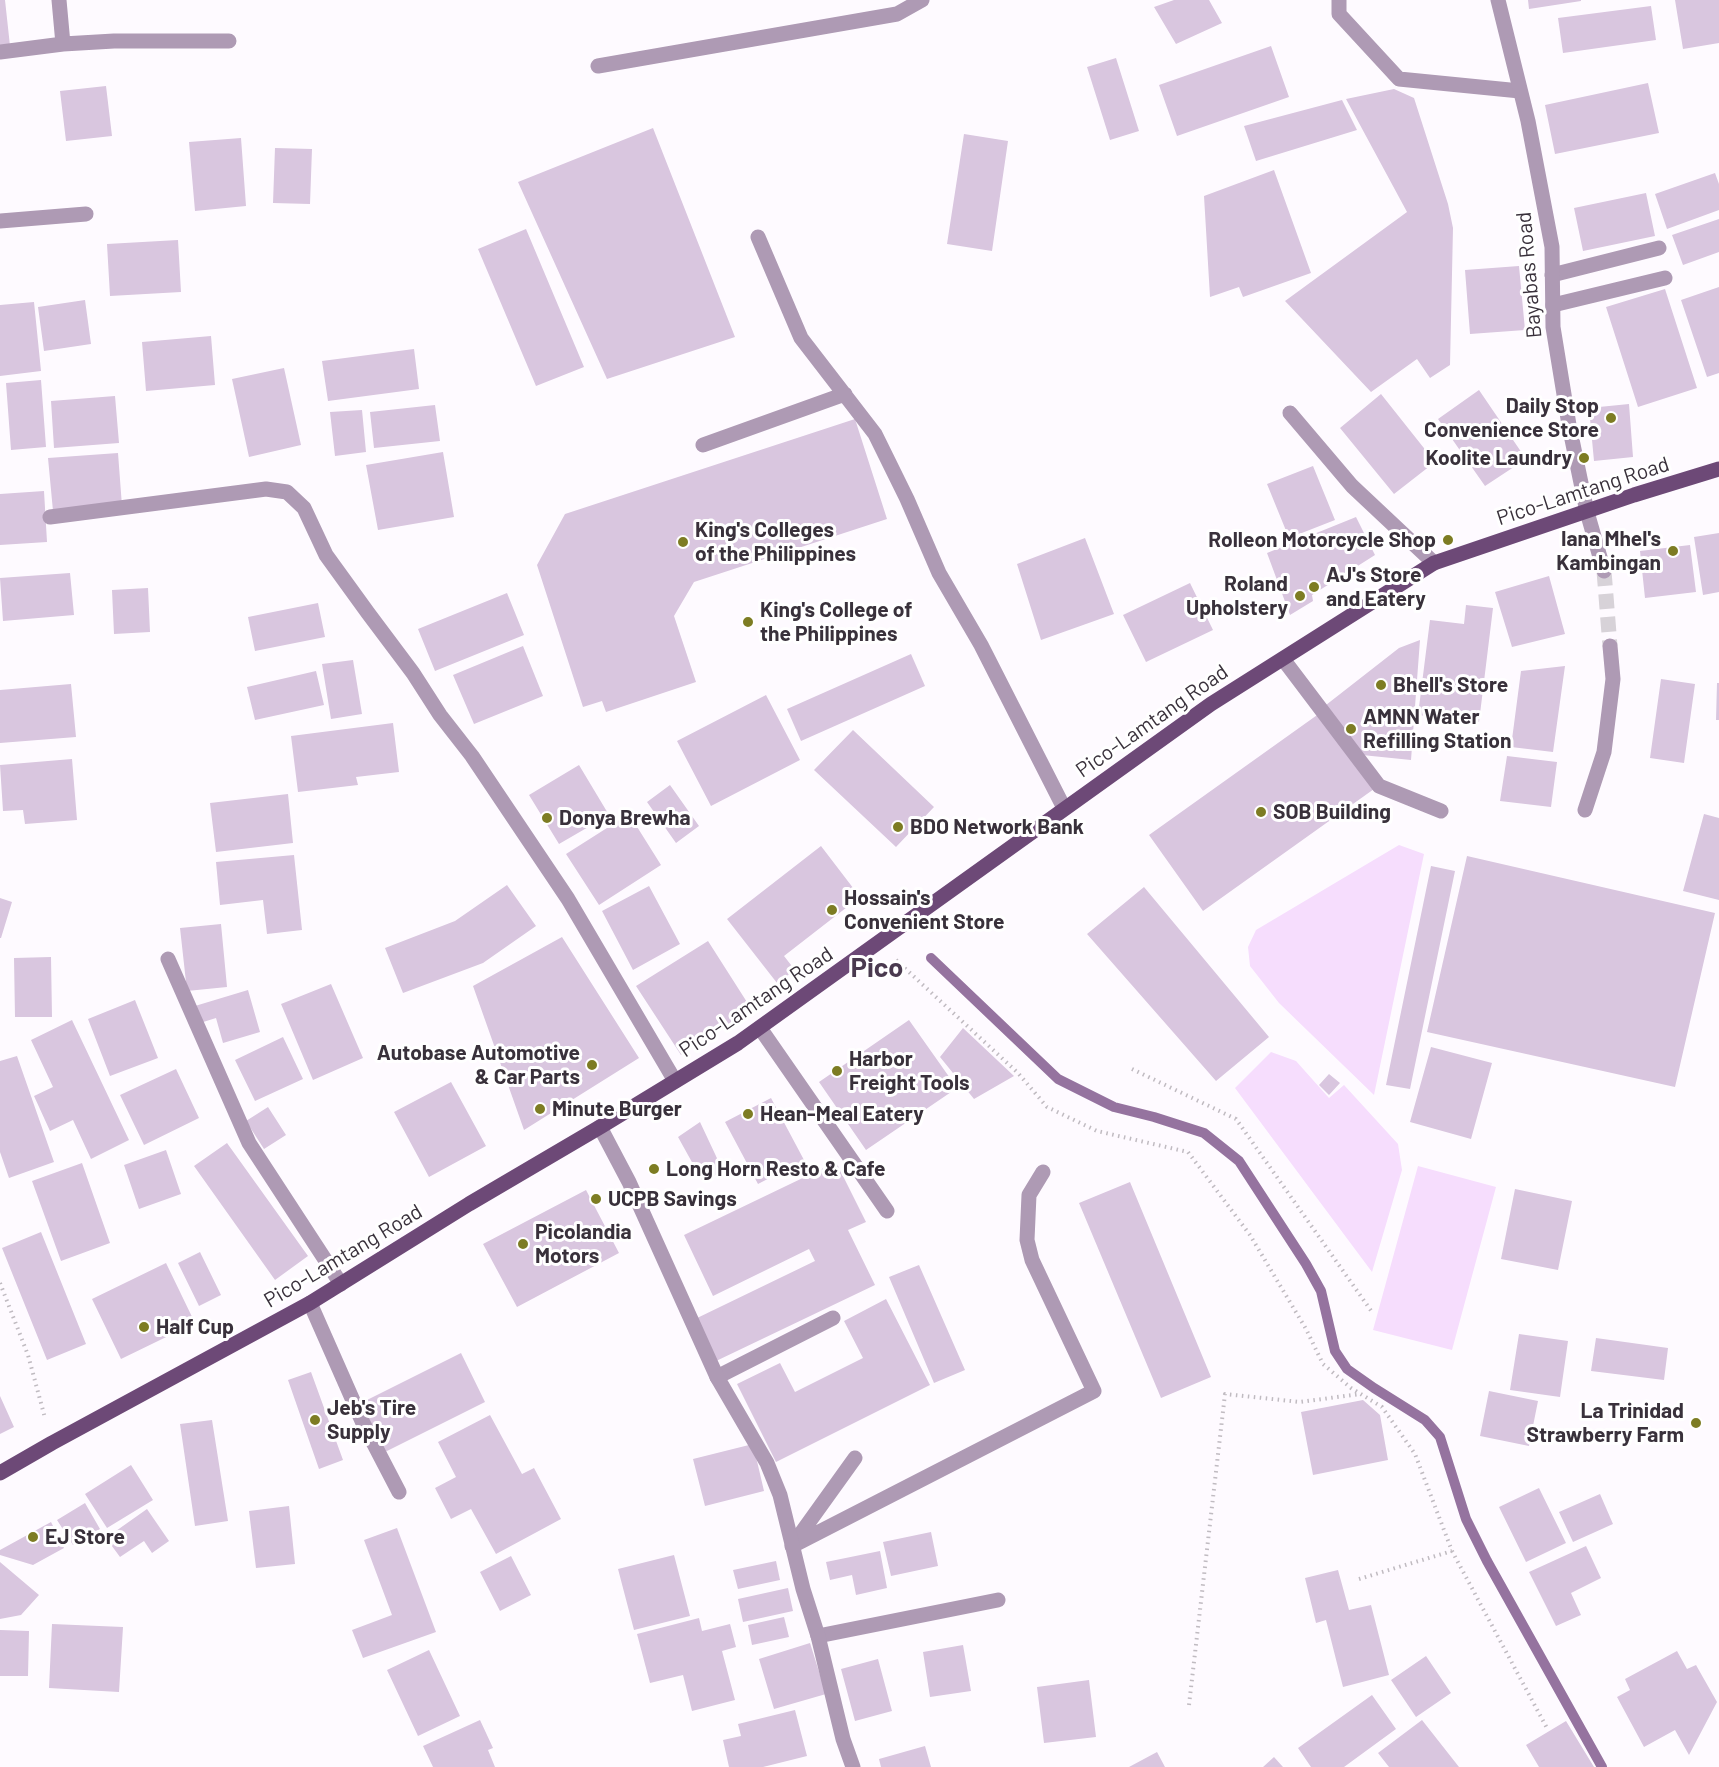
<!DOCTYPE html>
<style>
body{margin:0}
canvas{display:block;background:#fefaff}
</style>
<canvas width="1719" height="1767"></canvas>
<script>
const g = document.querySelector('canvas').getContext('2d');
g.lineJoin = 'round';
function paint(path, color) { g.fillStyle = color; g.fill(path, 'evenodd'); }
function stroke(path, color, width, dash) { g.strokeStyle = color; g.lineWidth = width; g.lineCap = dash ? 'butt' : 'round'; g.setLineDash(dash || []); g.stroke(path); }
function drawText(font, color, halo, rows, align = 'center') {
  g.font = font + ' Barlow,sans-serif'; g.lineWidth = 6; g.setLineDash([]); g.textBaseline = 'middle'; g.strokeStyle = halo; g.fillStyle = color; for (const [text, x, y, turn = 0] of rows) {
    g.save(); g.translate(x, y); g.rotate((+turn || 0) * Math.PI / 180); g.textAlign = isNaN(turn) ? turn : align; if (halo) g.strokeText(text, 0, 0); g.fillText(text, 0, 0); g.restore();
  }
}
const green = new Path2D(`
 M1399,845L1424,854L1374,1095L1279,1003L1250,966L1248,947L1256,930Z
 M1271,1052L1296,1061L1329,1098L1344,1085L1398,1144L1402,1170L1372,1272L1235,1088Z
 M1418,1166L1496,1187L1452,1350L1373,1330Z`);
const stream = new Path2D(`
 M931,958L1058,1079L1114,1107L1154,1117L1204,1133L1239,1161L1306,1264L1321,1291L1335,1351L1347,1369L1374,1388L1425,1420L1440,1437L1466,1519L1487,1561L1602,1767`);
const building = new Path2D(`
 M0,0H5L10,46L0,47Z
 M1174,0H1209L1222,23L1176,44L1154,7Z
 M1528,0H1581V1L1529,9Z
 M1675,0H1719V43L1683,49Z
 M1651,6L1656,40L1563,53L1558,18Z
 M1271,46L1289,97L1177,136L1159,85Z
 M1116,58L1139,131L1110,140L1087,67Z
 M1648,83L1659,133L1555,154L1545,105Z
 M106,86L112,136L66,141L60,91Z
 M1394,89L1414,98L1448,204L1453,228L1450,365L1430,378L1417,359L1371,392L1285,301L1407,212L1346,99Z
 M1342,100L1357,130L1256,161L1244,126Z
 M653,128L735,337L607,379L518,182Z
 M964,134L1008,141L992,251L947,244Z
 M241,138L246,206L195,211L189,142Z
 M275,148L312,149L310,204L273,203Z
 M1274,170L1311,273L1243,297L1239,287L1210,297L1204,196Z
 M1715,173L1719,184V210L1667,229L1655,194Z
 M1646,193L1655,236L1583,251L1574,208Z
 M1719,219V252L1683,265L1672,235Z
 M526,229L584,367L536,386L478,249Z
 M178,240L181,292L110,296L107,244Z
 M1519,266L1525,330L1470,334L1465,270Z
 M1719,287V373L1707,377L1681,300Z
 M1665,289L1697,388L1638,407L1606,307Z
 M85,300L91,344L44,351L38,307Z
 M34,302L41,371L0,376V305Z
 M211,336L215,385L146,391L142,342Z
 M414,349L419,389L328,401L322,361Z
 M284,368L301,445L249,457L232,379Z
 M41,380L46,447L11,450L6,383Z
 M1479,390L1526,459L1485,486L1438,419Z
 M1381,394L1435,462L1394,494L1340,428Z
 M115,396L119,443L54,448L51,401Z
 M1629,404L1633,457L1594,461L1589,408Z
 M435,405L440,441L374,448L370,412Z
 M362,410L366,452L335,456L330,412Z
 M855,419L887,519L694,582L674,616L696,682L606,712L602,701L583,707L537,565L565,514Z
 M443,452L454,517L378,530L366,465Z
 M118,453L122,506L53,511L48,458Z
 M1313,466L1335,520L1289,538L1267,484Z
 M44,491L47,542L0,545V494Z
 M1356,517L1375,555L1312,595L1313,601L1290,615L1267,553Z
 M1719,533V592L1703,595L1694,537Z
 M1085,538L1114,614L1041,640L1017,564Z
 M1690,545L1696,592L1645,598L1640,551Z
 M70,573L74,615L3,621L0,578Z
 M1549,576L1565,634L1512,647L1495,592Z
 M1190,583L1213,630L1146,662L1123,615Z
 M148,588L150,632L114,634L112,590Z
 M507,593L524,635L435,671L418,629Z
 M318,603L325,637L255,651L248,617Z
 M1466,605L1493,608L1479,722L1418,715L1430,620L1464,624Z
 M1420,640L1411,760L1362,755L1326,705L1399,648Z
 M523,646L543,696L474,724L453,675Z
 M911,654L925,686L801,741L787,709Z
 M353,660L362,714L331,719L322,664Z
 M1565,666L1553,752L1511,747L1521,671Z
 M316,671L324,705L255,720L247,687Z
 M1661,679L1695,684L1684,763L1650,758Z
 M1717,683H1719V720H1716Z
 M71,684L76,737L0,743V690Z
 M766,695L800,760L711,806L677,741Z
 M1320,713L1374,789L1203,911L1149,835Z
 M393,723L399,772L356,777L358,785L298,792L291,736Z
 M853,730L934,807L896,847L814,770Z
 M1507,756L1557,762L1551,807L1500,801Z
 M72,759L77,820L25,824L23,810L3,811L0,765Z
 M579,765L609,815L559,844L529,795Z
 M670,785L699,826L676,843L647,802Z
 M288,794L293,843L216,852L210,803Z
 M629,814L661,865L599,905L566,854Z
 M1704,814L1719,818V900L1683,891Z
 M821,846L860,897L784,956L795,970L777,983L727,919Z
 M294,855L302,930L267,934L263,900L220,905L216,862Z
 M1467,856L1715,913L1675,1087L1427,1032Z
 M1431,866L1455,871L1410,1089L1386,1085Z
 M507,885L536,926L483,963L403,993L385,948L455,921Z
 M649,886L680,944L633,970L602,911Z
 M1144,887L1269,1037L1216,1081L1087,934Z
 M0,898L12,902L1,938H0Z
 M221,924L227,987L187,991L180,928Z
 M562,937L639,1058L524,1130L473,986Z
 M708,941L752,1010L681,1055L636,986Z
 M51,957L52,1017H15L14,958Z
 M331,984L363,1058L313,1080L281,1004Z
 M248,990L260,1032L223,1043L216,1018L200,1023L195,1006Z
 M135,1000L158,1058L110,1076L88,1019Z
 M72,1020L129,1140L91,1159L73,1120L50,1131L34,1096L53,1087L31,1040Z
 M909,1020L957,1088L866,1150L819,1082Z
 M963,1028L1014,1076L974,1099L940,1057Z
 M283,1037L303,1079L255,1101L235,1060Z
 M1431,1047L1492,1063L1471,1139L1410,1122Z
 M17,1056L54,1162L9,1178L0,1152V1061Z
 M176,1069L199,1118L144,1145L120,1095Z
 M1329,1074L1340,1083L1329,1095L1319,1085Z
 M451,1082L486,1146L429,1177L394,1112Z
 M771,1098L804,1160L758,1184L725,1122Z
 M268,1107L286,1135L264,1149L246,1121Z
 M700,1122L723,1171L703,1182L678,1137Z
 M227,1143L308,1256L275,1280L194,1166Z
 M166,1150L181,1194L139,1209L124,1165Z
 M836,1162L866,1222L848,1230L875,1285L714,1362L693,1320L815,1261L809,1249L713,1296L684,1235Z
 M82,1163L110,1243L61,1261L32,1181Z
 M1130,1182L1211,1377L1161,1398L1079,1203Z
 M1515,1189L1572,1201L1558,1270L1501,1259Z
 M586,1190L619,1253L517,1307L483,1244Z
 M41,1232L86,1344L47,1360L2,1248Z
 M200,1252L221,1295L199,1306L178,1263Z
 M166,1263L195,1323L121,1359L92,1299Z
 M919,1265L965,1370L934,1383L889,1277Z
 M886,1299L930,1385L776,1462L737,1384L780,1363L795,1392L863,1358L844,1321Z
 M1519,1334L1568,1341L1560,1397L1510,1390Z
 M1596,1338L1668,1348L1664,1380L1591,1371Z
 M461,1353L485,1402L385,1452L361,1403Z
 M311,1372L343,1460L319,1469L288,1380Z
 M1489,1391L1538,1401L1529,1446L1480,1436Z
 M0,1396L14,1427L0,1434Z
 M1363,1400L1380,1415L1388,1460L1313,1475L1301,1412Z
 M490,1415L522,1474L534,1468L561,1519L496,1554L471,1509L451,1519L435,1488L456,1477L438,1442Z
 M212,1420L228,1521L195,1526L180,1424Z
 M753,1444L764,1491L705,1506L693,1459Z
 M131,1465L153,1500L107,1528L85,1494Z
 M1539,1488L1566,1543L1526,1562L1499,1507Z
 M1600,1494L1613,1524L1573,1542L1559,1512Z
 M85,1503L100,1529L73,1545L57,1520Z
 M289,1506L295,1564L256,1568L249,1511Z
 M147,1509L169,1541L152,1553L144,1541L120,1557L106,1538Z
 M51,1522L64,1548L33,1565L0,1555V1550Z
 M397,1528L436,1632L363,1658L352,1630L392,1615L364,1540Z
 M931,1532L938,1566L891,1576L883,1542Z
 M1586,1546L1601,1578L1571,1593L1581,1615L1556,1626L1529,1572Z
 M880,1551L887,1588L856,1595L852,1575L830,1580L826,1562Z
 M674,1555L690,1616L634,1630L618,1569Z
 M511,1556L531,1595L500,1611L480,1572Z
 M776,1561L780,1580L738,1589L733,1570Z
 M0,1562L39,1595L21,1615L0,1619Z
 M1338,1570L1349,1610L1371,1605L1389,1675L1343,1687L1326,1620L1316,1623L1305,1578Z
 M788,1588L793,1611L743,1622L738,1599Z
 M784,1617L789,1637L752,1645L748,1625Z
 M699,1618L702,1631L730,1624L736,1647L722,1651L735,1700L692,1711L683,1675L650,1683L637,1634Z
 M52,1624L123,1627L119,1692L49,1688Z
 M0,1630L29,1631L28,1676H0Z
 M810,1643L826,1694L774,1709L759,1659Z
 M963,1645L971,1691L930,1697L923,1652Z
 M429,1650L460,1716L418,1736L387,1670Z
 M1677,1651L1687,1669L1696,1665L1717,1702L1689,1755L1675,1730L1644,1747L1617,1697L1630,1690L1625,1679Z
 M1426,1656L1451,1693L1416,1717L1391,1680Z
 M878,1659L892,1711L855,1721L841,1669Z
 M1089,1680L1096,1737L1044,1743L1037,1687Z
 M1372,1695L1396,1729L1344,1767H1311L1298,1748Z
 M795,1710L807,1756L763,1767H729L723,1740L741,1736L738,1724Z
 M480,1720L493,1748L488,1750L495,1767H433L423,1746Z
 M1422,1720L1459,1767H1389L1378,1753Z
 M1566,1721L1594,1767H1539L1526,1745Z
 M925,1746L931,1767H881L879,1759Z
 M1157,1752L1165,1767H1129Z
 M1274,1757L1283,1767H1263Z`);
const minorTunnel = new Path2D(`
 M1604,571L1610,646`);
const path = new Path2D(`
 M896,960L1018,1073L1047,1107L1097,1131L1188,1152L1250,1235L1306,1329L1323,1364L1351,1388L1382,1407L1415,1454L1452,1551L1548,1730
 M1132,1069L1236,1119L1372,1312
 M0,1283L28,1355L45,1418
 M1359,1579L1452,1551
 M1189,1705L1225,1394L1300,1402L1360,1394`);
const service = new Path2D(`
 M1339,0V14L1399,79L1520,91
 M758,237L801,338L875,434L907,499L939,573L981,645L1064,808
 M1552,275L1659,248
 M1553,305L1665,278
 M703,445L845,394
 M1283,659L1379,786L1441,811
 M760,1028L887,1211
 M310,1303L362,1421L399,1492
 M717,1377L833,1318
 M794,1543L855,1458
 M792,1546L1094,1391L1032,1260L1027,1240L1029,1195L1043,1172
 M818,1636L998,1600`);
const minor = new Path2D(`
 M59,0L63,44
 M1498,0L1528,121L1552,247L1553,327L1569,425L1587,512L1604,571
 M0,52L63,44L114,41H229
 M598,66L897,14L922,0
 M0,221L86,214
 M1290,413L1352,486L1434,563
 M50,517L266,489L287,492L304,508L326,555L368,613L413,673L440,715L472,756L568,899L675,1081
 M1585,810L1604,752L1613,679L1610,646
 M168,959L249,1143L341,1284
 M600,1127L629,1182L717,1377L767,1463L780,1495L803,1589L818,1636L843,1739L853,1767`);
const primary = new Path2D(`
 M0,1473L52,1443L310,1303L469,1204L600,1127L738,1043L1211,704L1434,563L1634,495L1719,469`);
const markers = [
 [1611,418,6,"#7d7c23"],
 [1584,458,6,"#7d7c23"],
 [1448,540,6,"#7d7c23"],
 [683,542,6,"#7d7c23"],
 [1673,551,6,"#7d7c23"],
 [1314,587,6,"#7d7c23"],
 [1300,596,6,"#7d7c23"],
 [748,622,6,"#7d7c23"],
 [1381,685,6,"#7d7c23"],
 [1351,729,6,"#7d7c23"],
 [1261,812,6,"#7d7c23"],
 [547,818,6,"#7d7c23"],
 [898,827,6,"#7d7c23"],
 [832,910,6,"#7d7c23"],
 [592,1065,6,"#7d7c23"],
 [837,1071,6,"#7d7c23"],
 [540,1109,6,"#7d7c23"],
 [748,1114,6,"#7d7c23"],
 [654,1169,6,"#7d7c23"],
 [596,1199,6,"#7d7c23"],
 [523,1244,6,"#7d7c23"],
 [144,1327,6,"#7d7c23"],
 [315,1420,6,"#7d7c23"],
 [1696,1423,6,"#7d7c23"],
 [33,1537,6,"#7d7c23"]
];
const streetNames = [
 ["Bayabas Road",1529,275,-95],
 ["Pico-Lamtang Road",1583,491,-18],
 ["Pico-Lamtang Road",1152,721,-35],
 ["Pico-Lamtang Road",756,1002,-34],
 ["Pico-Lamtang Road",343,1256,-31]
];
const poiNames = [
 ["Daily Stop",1599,406,"right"],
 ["Convenience Store",1599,430,"right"],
 ["Koolite Laundry",1572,458,"right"],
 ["King's Colleges",695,530],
 ["of the Philippines",695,554],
 ["Iana Mhel's",1661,539,"right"],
 ["Kambingan",1661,563,"right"],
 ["Rolleon Motorcycle Shop",1436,540,"right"],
 ["AJ's Store",1326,575],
 ["and Eatery",1326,599],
 ["Roland",1288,584,"right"],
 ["Upholstery",1288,608,"right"],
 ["King's College of",760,610],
 ["the Philippines",760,634],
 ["Bhell's Store",1393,685],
 ["AMNN Water",1363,717],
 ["Refilling Station",1363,741],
 ["SOB Building",1273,812],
 ["Donya Brewha",559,818],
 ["BDO Network Bank",910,827],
 ["Hossain's",844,898],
 ["Convenient Store",844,922],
 ["Autobase Automotive",580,1053,"right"],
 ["& Car Parts",580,1077,"right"],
 ["Harbor",849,1059],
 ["Freight Tools",849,1083],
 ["Minute Burger",552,1109],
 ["Hean-Meal Eatery",760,1114],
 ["Long Horn Resto & Cafe",666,1169],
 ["UCPB Savings",608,1199],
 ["Picolandia",535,1232],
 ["Motors",535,1256],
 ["Half Cup",156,1327],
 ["Jeb's Tire",327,1408],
 ["Supply",327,1432],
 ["La Trinidad",1684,1411,"right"],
 ["Strawberry Farm",1684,1435,"right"],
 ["EJ Store",45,1537]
];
const districtNames = [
 ["Pico",877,968]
];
paint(green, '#f6ddfd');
stroke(stream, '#95739f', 10);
paint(building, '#d9c6df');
stroke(minorTunnel, '#d7d2d8', 15, [15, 8]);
stroke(path, '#c0bbc1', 4, [1.5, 4.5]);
stroke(service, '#ae9ab4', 15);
stroke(minor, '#ae9ab4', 15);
stroke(primary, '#6d4977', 15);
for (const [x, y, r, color] of markers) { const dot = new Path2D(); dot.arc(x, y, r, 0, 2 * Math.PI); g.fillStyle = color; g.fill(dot); stroke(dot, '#fff', 2); }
drawText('21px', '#39313b', '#fff', streetNames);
drawText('bold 21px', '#39313b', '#fff', poiNames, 'left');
drawText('bold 27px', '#4a3a4f', '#fff', districtNames);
</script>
